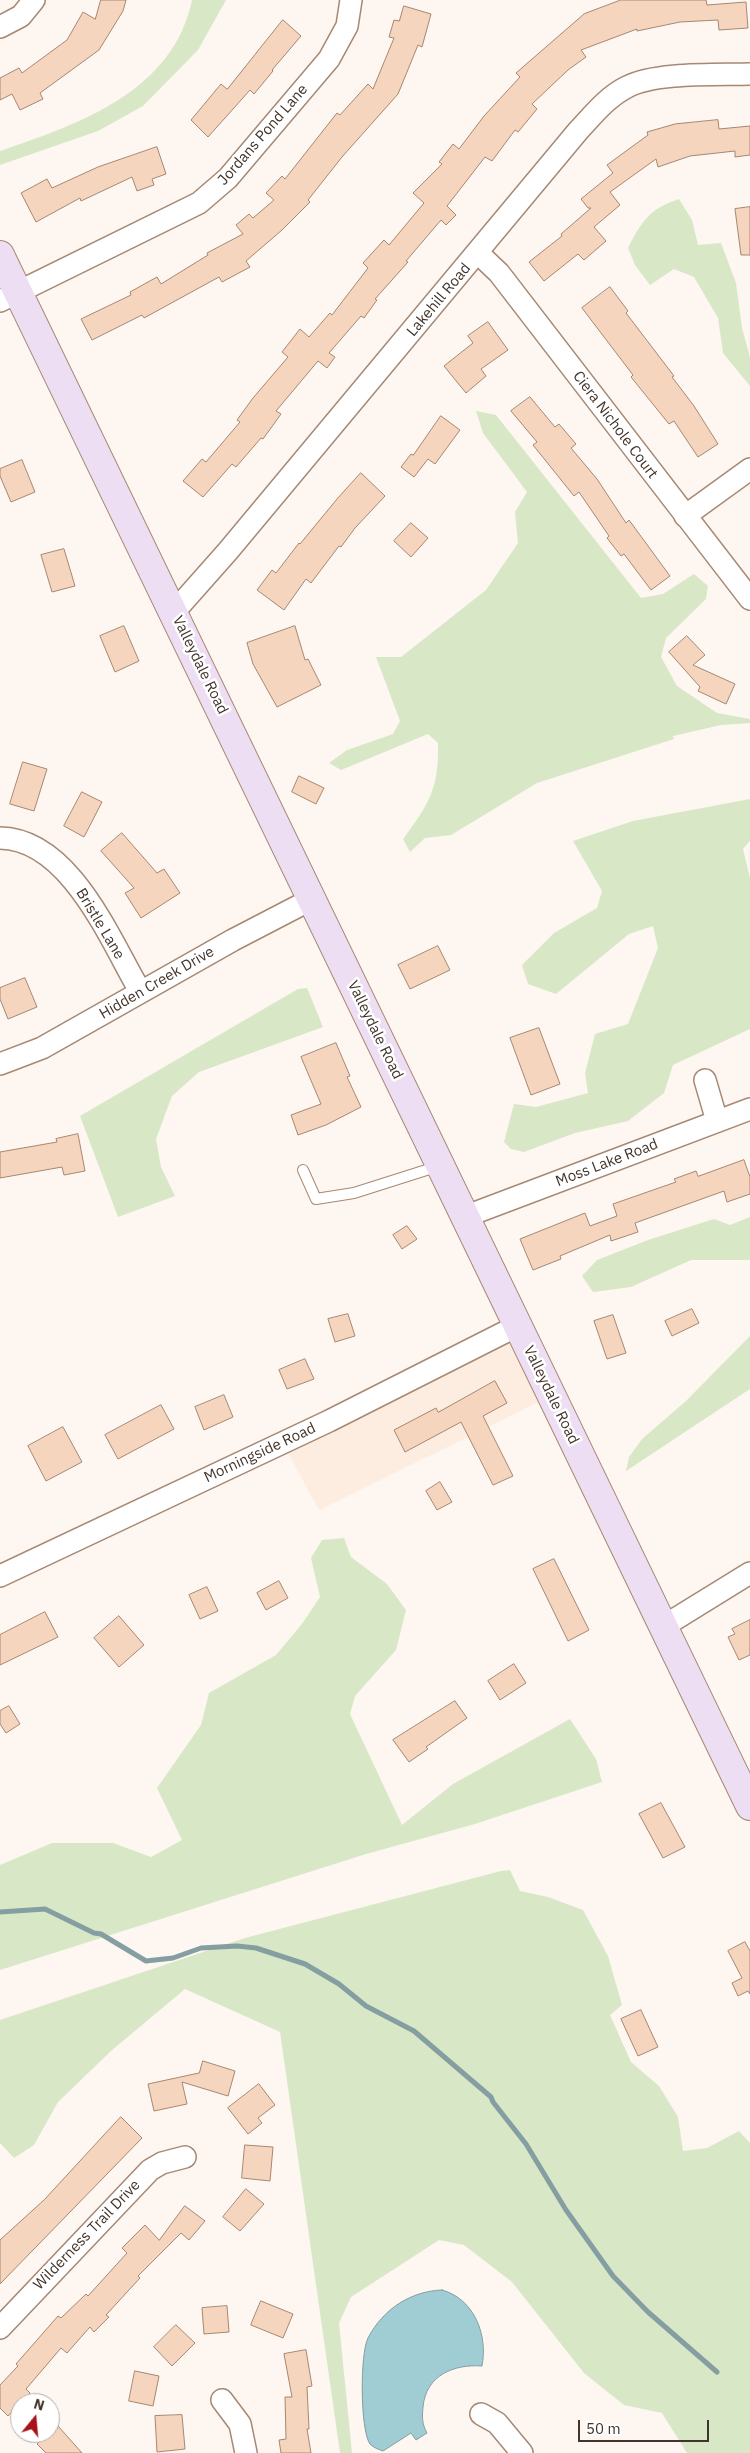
<!DOCTYPE html>
<style>
body{margin:0}
#map{position:relative;width:750px;height:2453px;overflow:hidden;background:#fdf6f1;font-family:"IBM Plex Sans",sans-serif}
canvas{display:block}
.north{position:absolute;left:10px;top:2393px;width:50px;height:50px;box-sizing:border-box;background:#fff;border:1px solid #b3aeaa;border-radius:50%;rotate:17deg;font-size:14px;font-weight:700;line-height:20px;text-align:center;color:#42342b}
.north::after{content:'';display:block;margin:auto;width:18px;height:22px;background:#a8131b;clip-path:polygon(50% 0,100% 100%,50% 72%,0 100%)}
.scale{position:absolute;left:578px;top:2420px;width:131px;height:22px;box-sizing:border-box;border:2px solid #42342b;border-top:0;padding-left:6px;font-size:15px;line-height:18px;white-space:nowrap;color:#42342b;-webkit-text-stroke:4px #fff;paint-order:stroke}
</style>
<div id="map">
<canvas width="750" height="2453"></canvas>
<div class="north">N</div>
<div class="scale">50 m</div>
</div>
<script>
const g = document.querySelector('canvas').getContext('2d');
g.lineJoin = 'round';
function paint(path, color) { g.fillStyle = color; g.fill(path, 'evenodd'); }
function stroke(path, color, width, dash) { g.strokeStyle = color; g.lineWidth = width; g.lineCap = dash ? 'butt' : 'round'; g.setLineDash(dash || []); g.stroke(path); }
function drawText(font, color, halo, rows, align = 'center') {
  g.font = font + ' "IBM Plex Sans",sans-serif'; g.lineWidth = 5; g.setLineDash([]); g.textBaseline = 'middle'; g.strokeStyle = halo; g.fillStyle = color; for (const [text, x, y, turn = 0] of rows) {
    g.save(); g.translate(x, y); g.rotate((+turn || 0) * Math.PI / 180); g.textAlign = isNaN(turn) ? turn : align; if (halo) g.strokeText(text, 0, 0); g.fillText(text, 0, 0); g.restore();
  }
}
const built = new Path2D(`
 M509,1343L539,1402L319,1510L286,1449Z`);
const green = new Path2D(`
 M192,0H226L198,50L143,106L98,131L0,165V151C79,124 173,92 192,0Z
 M679,199L692,220L698,245L721,243L736,283L742,328L750,357V386L723,353L718,318L694,277L674,269L650,285L635,265L628,248C642,221 649,209 679,199Z
 M476,411L496,415L641,598L663,594L694,574L708,586L706,599L666,638L661,657L677,686L717,713L750,719V723L721,725L673,736L674,739L537,783L451,835L425,838L410,852L403,839C429,804 439,789 438,743L428,734L341,770L329,763L347,750L393,734L400,721L376,657H401L486,590L518,543L515,512L527,492L483,433Z
 M750,799V841L743,849L750,878V1029L673,1065L664,1093L628,1121L575,1133L524,1152L511,1149L504,1142L514,1104L536,1107L588,1093L585,1073L595,1034L628,1024L658,948L653,926L629,934L556,994L528,984L522,965L554,933L597,908L602,891L573,841L633,821Z
 M307,988L323,1027L199,1072L172,1096L156,1139L161,1167L175,1196L118,1217L80,1116L298,989Z
 M750,1217V1260H691L631,1287L593,1292L582,1276L597,1260L648,1240L714,1219L730,1225Z
 M750,1336V1389L626,1471L629,1457L642,1439L686,1401Z
 M344,1538L351,1557L387,1584L406,1610L396,1650L355,1696L350,1714L402,1825L453,1784L570,1719L596,1759L602,1782L475,1824L366,1854L0,1970V1865L52,1843H113L151,1857L182,1840L157,1788L201,1725L209,1693L276,1655L302,1624L320,1597L311,1558L322,1540Z
 M510,1870L520,1891L548,1897L583,1910L608,1956L622,2005L610,2015L631,2062L659,2086L678,2117L683,2151L707,2148L739,2131L750,2143V2453H687L662,2413L624,2405L584,2373L512,2282L464,2245L439,2240L351,2297L339,2323L352,2453H340L280,2032L185,1989L111,2051L58,2102L34,2145L14,2158L0,2143V2020L245,1938L501,1871Z`);
const water = new Path2D(`
 M442,2290C475,2299 488,2336 482,2366C454,2364 426,2375 423,2407C422,2417 422,2424 427,2433L416,2440L411,2433L383,2451C378,2449 374,2448 370,2444C360,2429 360,2354 368,2338C383,2309 411,2291 442,2290Z`);
const stream = new Path2D(`
 M0,1912L45,1909L94,1933L101,1934L146,1961L173,1958L201,1948L237,1946L256,1948L305,1964L339,1984L366,2006L414,2031L491,2097L493,2102L526,2144L566,2210L613,2276L648,2312L717,2372`);
const building = new Path2D(`
 M101,0H126L123,11L99,50L40,93L43,99L20,110L12,94L0,100V78L19,68L22,73L67,40L83,12L95,19Z
 M621,0H706L707,5L746,2L748,28L719,30L718,20L680,22L637,31V29L581,50L586,57L568,70L532,104L537,109L518,132L515,130L492,161L485,157L447,206L456,215L446,225L441,220L406,261L408,262L375,299L377,300L364,318L361,316L329,353L335,357L327,368L318,361L276,411L281,414L263,439L261,438L236,467L232,464L203,497L183,481L202,459L206,462L240,422L237,420L253,398L288,357L282,352L300,329L309,337L330,313L332,315L368,268L363,263L384,240L389,245L424,203L413,193L442,164L439,162L453,144L459,149L484,116L520,77L516,73L584,14Z
 M404,6L431,14L422,47L418,45L398,94L342,157L308,200L310,202L282,230L246,261L250,267L222,282L219,277L144,318L142,315L92,340L81,319L131,295L130,292L157,277L161,284L208,255L207,253L243,234L236,225L249,214L253,218L274,200L266,193L282,176L285,179L337,113L340,115L368,84L373,89L394,38L389,37L394,20L399,21Z
 M283,20L301,36L272,70L273,71L254,94L250,90L208,137L191,120L221,84L227,89Z
 M718,120L719,129L750,126V155L735,157V151L690,156L658,167L656,159L610,192L620,205L594,227L606,241L584,260L578,254L544,281L529,262L562,236L561,234L591,208H588L581,199L613,173L607,165L648,135L647,132L675,124Z
 M157,147L166,174L152,179L154,185L137,191L132,177L81,201L80,198L36,222L21,193L47,179L52,188L98,167Z
 M750,207V255H741L735,209Z
 M610,287L628,311L626,313L674,376L672,377L694,406L718,444L698,457L674,421L669,424L631,377L633,375L582,308Z
 M488,322L508,350L481,369L486,376L466,393L444,366L473,343L468,336Z
 M530,397L555,427L559,424L576,444L571,448L597,479L626,523L629,520L670,576L651,590L624,554L621,556L607,538L609,536L579,492L574,496L533,445L537,442L511,411Z
 M441,416L460,430L435,464L428,459L414,477L401,467L411,454L413,455Z
 M22,460L35,492L11,502L0,476V469Z
 M361,473L385,496L355,528L341,547L339,546L311,583L306,579L284,610L257,590L272,570L276,573L299,543L300,544L337,499Z
 M411,523L428,538L411,557L394,541Z
 M64,549L75,586L52,592L41,555Z
 M124,626L139,661L115,672L100,636Z
 M295,626L305,660L308,659L321,685L277,707L253,664L247,643Z
 M687,636L705,655L693,665L735,684L726,704L698,691L700,687L669,652Z
 M23,762L47,769L34,811L10,804Z
 M299,776L324,788L316,804L292,792Z
 M82,792L102,802L84,837L64,826Z
 M122,833L157,873L164,869L180,893L141,918L125,893L134,888L101,851Z
 M438,946L450,970L410,989L398,965Z
 M25,978L37,1007L8,1019L0,999V988Z
 M539,1028L560,1084L531,1095L510,1038Z
 M336,1043L350,1076L347,1077L361,1107L326,1125L298,1135L291,1115L321,1104L301,1057Z
 M78,1134L85,1171L64,1175L62,1167L0,1178V1152L57,1142L56,1139Z
 M744,1160L750,1177V1194L727,1202L724,1191L635,1223L638,1232L611,1241L610,1235L560,1256L561,1259L533,1270L520,1239L585,1213L590,1226L617,1216L613,1204L676,1182L674,1179L696,1171L698,1176Z
 M407,1226L417,1239L402,1249L393,1235Z
 M692,1309L699,1323L672,1336L665,1321Z
 M348,1314L355,1336L335,1342L328,1319Z
 M613,1315L626,1353L607,1359L594,1321Z
 M305,1359L314,1379L287,1389L279,1370Z
 M495,1381L507,1403L483,1416L513,1476L493,1485L461,1422L405,1452L394,1430L436,1408L438,1412Z
 M224,1395L233,1417L204,1430L195,1407Z
 M161,1405L174,1429L118,1459L105,1435Z
 M63,1427L82,1462L46,1481L28,1446Z
 M440,1482L452,1502L437,1510L426,1491Z
 M554,1559L589,1630L568,1641L533,1569Z
 M279,1581L288,1598L266,1610L257,1593Z
 M207,1587L218,1611L200,1619L189,1595Z
 M45,1612L58,1637L0,1665V1635Z
 M119,1616L144,1645L119,1667L94,1638Z
 M750,1620V1655L739,1660L728,1637L735,1634L732,1629Z
 M514,1664L526,1683L500,1700L488,1681Z
 M455,1701L467,1718L426,1747L428,1749L409,1762L393,1740Z
 M9,1706L20,1724L6,1733L0,1724V1711Z
 M661,1803L685,1847L663,1858L639,1814Z
 M745,1942L750,1951V1994L748,1991L738,1996L732,1983L742,1978L728,1951Z
 M641,2010L658,2047L638,2056L621,2019Z
 M203,2061L235,2071L228,2096L182,2082L187,2104L154,2111L148,2084L199,2073Z
 M259,2084L275,2105L258,2118L262,2123L248,2134L228,2108Z
 M121,2117L142,2138L0,2284V2240L44,2200Z
 M245,2145L273,2147L270,2181L242,2178Z
 M246,2189L264,2204L240,2231L223,2217Z
 M185,2206L205,2221L189,2240L181,2233L138,2276L140,2278L106,2315L109,2317L94,2332L90,2327L67,2353L61,2348L26,2389L30,2393L8,2416L0,2408V2385L18,2366L16,2364L58,2316L61,2318L86,2294L88,2296L127,2253L122,2248L145,2225L159,2240Z
 M261,2301L293,2314L283,2338L251,2325Z
 M227,2306L229,2332L204,2334L202,2308Z
 M176,2325L195,2343L172,2366L154,2347Z
 M306,2350L312,2386L307,2387L309,2429H307L311,2453H281L279,2440L286,2439L285,2397H292L284,2354Z
 M135,2371L159,2376L153,2406L129,2401Z
 M182,2415L185,2449L157,2452L155,2416Z
 M50,2417L82,2453H46L37,2444L47,2433H50Z`);
const lane = new Path2D(`
 M303,1170L316,1199L354,1193L439,1166`);
const street = new Path2D(`
 M0,27L21,16L34,0
 M478,253L499,273L750,599
 M0,301L199,203L228,178L329,59L347,26L351,0
 M685,516L750,469
 M174,612L228,551L578,131C593,115 607,97 627,87C655,72 717,75 750,74
 M0,838C70,839 110,940 140,991
 M0,1064L42,1048L233,940L312,899
 M705,1080L717,1121
 M464,1217L750,1109
 M0,1576L329,1421L517,1326
 M664,1626L750,1573
 M0,2328L150,2170L162,2163L185,2157
 M222,2400L240,2424L246,2453
 M481,2414L497,2423L522,2453`);
const secondary = new Path2D(`
 M0,255L750,1806`);
const streetNames = [
 ["Jordans Pond Lane",263,135,-49],
 ["Lakehill Road",439,300,-50],
 ["Ciera Nichole Court",615,425,53],
 ["Valleydale Road",200,665,64],
 ["Bristle Lane",100,924,59],
 ["Hidden Creek Drive",157,983,-30],
 ["Valleydale Road",375,1030,64],
 ["Moss Lake Road",607,1163,-21],
 ["Valleydale Road",551,1395,64],
 ["Morningside Road",260,1453,-25],
 ["Wilderness Trail Drive",87,2235,-46]
];
paint(built, '#fdece0');
paint(green, '#d8e8c7');
paint(water, '#a0ccd4');
stroke(water, '#849ea1', 1);
stroke(stream, '#849ea1', 5);
paint(building, '#f6d5be');
stroke(building, '#a68771', 1);
stroke(lane, '#a78872', 12);
stroke(street, '#a78872', 24);
stroke(secondary, '#a78872', 30);
stroke(lane, '#fff', 10);
stroke(street, '#fff', 21);
stroke(secondary, '#eedef3', 28);
drawText('15px', '#42342b', '#fff', streetNames);
</script>
